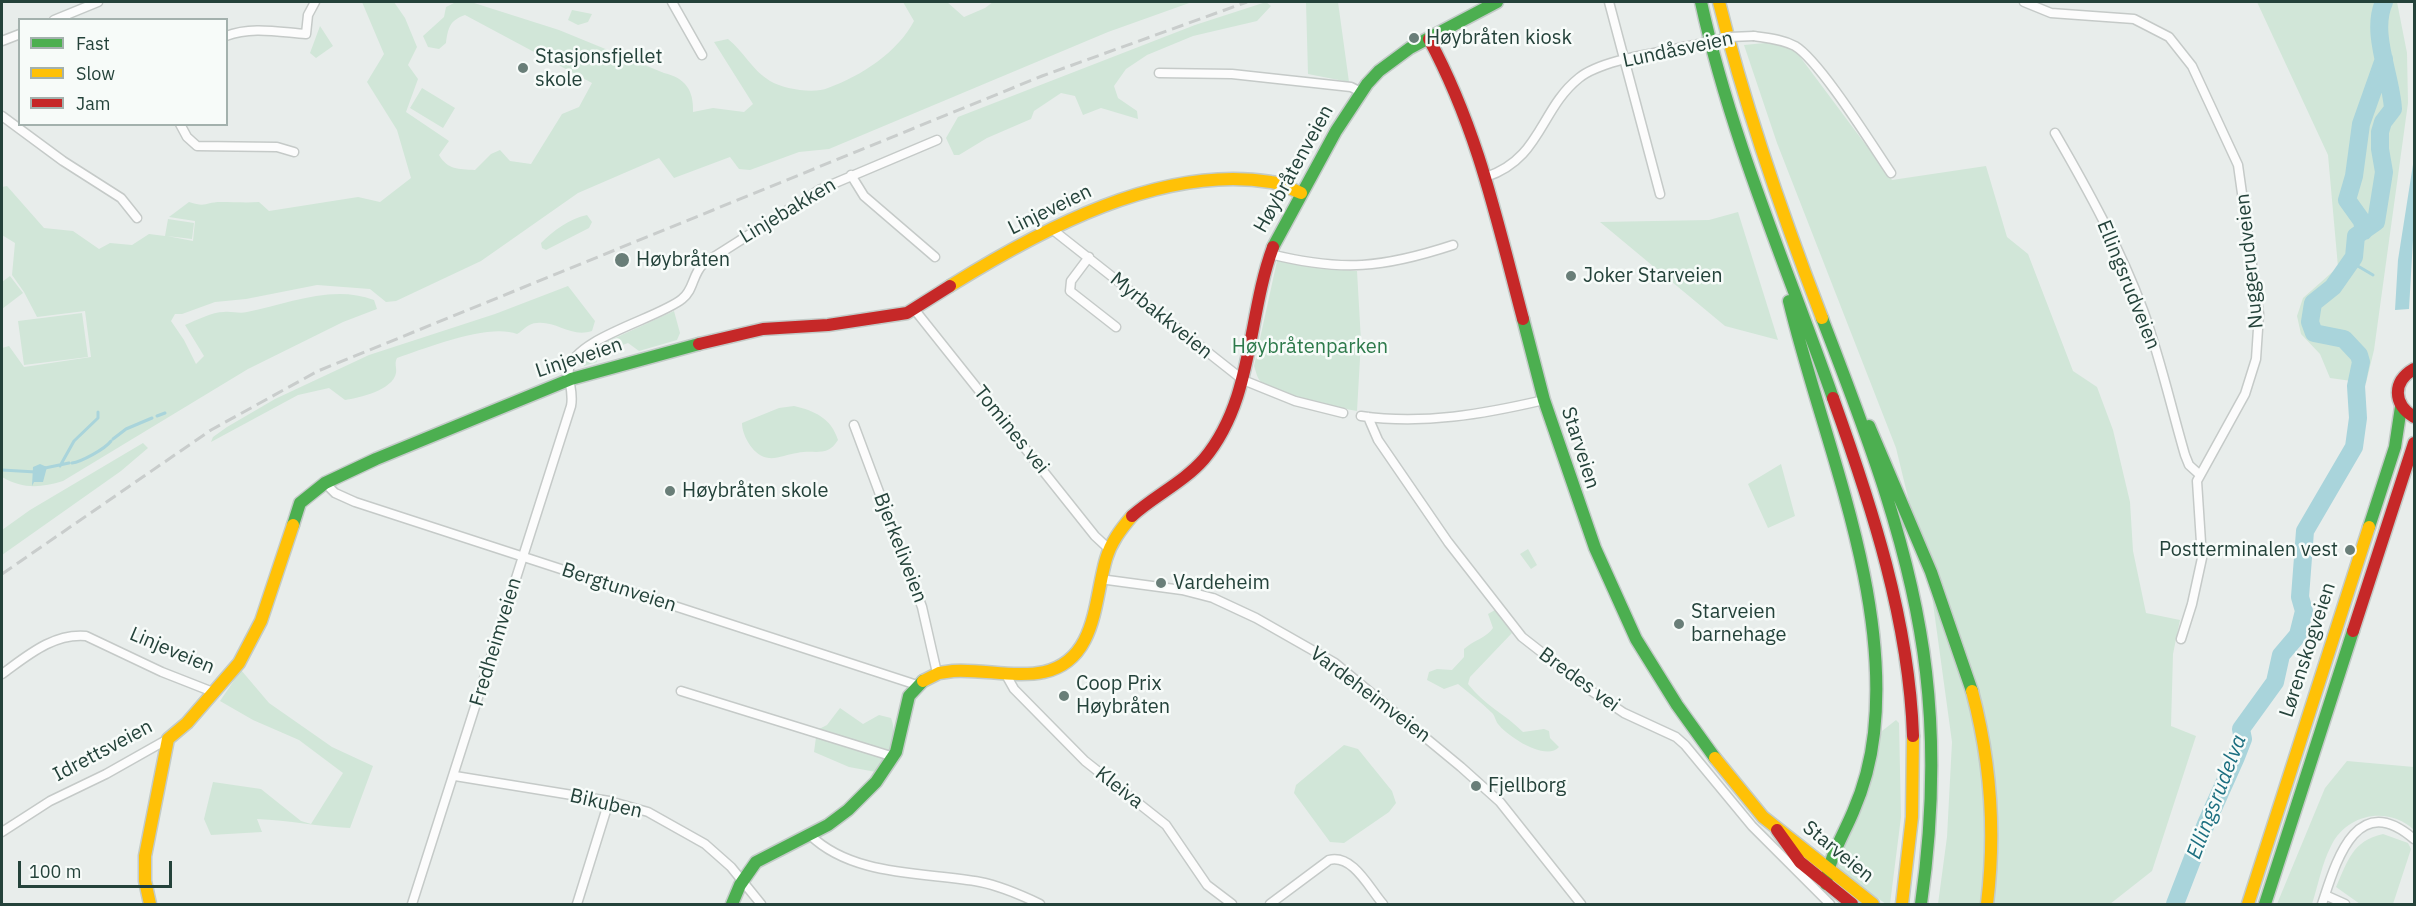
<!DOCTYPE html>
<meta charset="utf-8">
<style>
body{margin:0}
#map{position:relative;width:2416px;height:906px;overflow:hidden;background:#e8edeb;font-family:"IBM Plex Sans",sans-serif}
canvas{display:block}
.frame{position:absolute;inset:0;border:3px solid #24423a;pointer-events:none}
.legend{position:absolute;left:18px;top:18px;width:210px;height:108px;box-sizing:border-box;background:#f7fbf9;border:2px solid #a3b1ad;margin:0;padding:8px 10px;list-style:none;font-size:18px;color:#24423a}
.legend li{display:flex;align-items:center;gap:12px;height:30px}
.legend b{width:30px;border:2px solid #a3b1ad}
.scale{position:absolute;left:18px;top:861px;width:154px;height:27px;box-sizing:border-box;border:3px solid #24423a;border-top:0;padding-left:8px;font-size:18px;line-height:21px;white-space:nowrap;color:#24423a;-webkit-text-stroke:4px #f7fbf9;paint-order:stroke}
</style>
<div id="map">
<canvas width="2416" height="906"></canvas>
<div class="frame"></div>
<ul class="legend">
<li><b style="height:8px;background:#4caf50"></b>Fast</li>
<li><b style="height:8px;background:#ffc107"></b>Slow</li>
<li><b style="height:8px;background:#c62828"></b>Jam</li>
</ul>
<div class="scale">100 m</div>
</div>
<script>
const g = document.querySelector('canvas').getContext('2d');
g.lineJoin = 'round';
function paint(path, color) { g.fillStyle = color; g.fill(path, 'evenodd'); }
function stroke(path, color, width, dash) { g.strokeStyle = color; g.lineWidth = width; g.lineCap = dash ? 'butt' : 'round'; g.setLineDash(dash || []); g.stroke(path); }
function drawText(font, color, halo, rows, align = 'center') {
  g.font = font + ' "IBM Plex Sans",sans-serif'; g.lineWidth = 5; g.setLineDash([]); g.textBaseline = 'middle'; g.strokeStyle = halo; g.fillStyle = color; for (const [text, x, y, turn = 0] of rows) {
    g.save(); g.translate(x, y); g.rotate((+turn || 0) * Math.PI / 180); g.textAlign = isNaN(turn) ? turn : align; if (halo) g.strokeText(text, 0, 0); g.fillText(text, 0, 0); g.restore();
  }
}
const green = new Path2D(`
 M362,2H394L405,18L417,47L408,65L418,79L406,112L449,141L439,155C448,170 458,169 475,170L491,154L500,150L510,161L531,164L562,114L579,107L592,83L465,15C450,20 448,28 446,43L439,49L428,47L423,36L444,17L446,7L456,2H471L559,30L664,73C685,78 694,90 693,112L713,108L744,112L753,104L714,42L728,39C744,52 752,70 770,81C783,89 814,94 828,88C861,76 898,52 914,21L903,2H947L964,17L985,8L993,2H1192L1108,32L829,149L799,152L750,170L739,169L730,157L674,178L659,158L578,193L481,261L396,301L386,302L370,289L317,285L246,299L215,302L182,314H175L171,321L184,340L196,364L204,356L185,325C197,320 212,312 224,312C232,311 239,314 247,312C288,304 332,284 374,300L377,309L343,322L248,369L63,481C40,488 23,489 2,477V348L9,346L24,367L91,357L85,311L37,317L24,292L12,275L15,243L2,235V187L7,186L44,228L73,231L99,249L110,243L132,245L149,234L165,236L168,219L194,223L192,239L167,236L193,241L195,221L169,217L189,202C207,208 205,202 221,202C234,202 246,203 259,202L269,211L358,197L380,202L411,178L397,130L367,82L384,54Z
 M1266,2L1271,6L1257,21L1193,36L1147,55L1126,69L1114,86L1118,98L1137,111L1138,119L1101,108L1083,115L1075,96L1061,93L1034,111L1031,119L987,138L959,155H954L946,138L958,117L1195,25Z
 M1306,2H1338L1349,82L1308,74Z
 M2257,2H2397L2407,53L2408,103L2374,350L2366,383L2330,378L2320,354L2301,334L2297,316L2303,298L2338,267L2328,155Z
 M572,10L592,14L588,22L578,25L568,20Z
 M320,26L333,46L316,58L310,53Z
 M1775,42L1795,50L1892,180L1986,166L2007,237L2028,254L2073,371L2097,387L2113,430L2130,502L2133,551L2146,613L2180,620L2173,654L2171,726L2196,736L2152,871L2110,904H1938L1947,837L1952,742L1932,596L1896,448L1777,143L1744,45Z
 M422,88L455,108L443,128L410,108Z
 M1738,212L1778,340L1725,326L1600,222L1709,220Z
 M587,215L592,222L589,228L546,250L542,248L541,243C554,230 569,219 587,215Z
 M1280,259L1319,268L1357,271L1361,341L1357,411C1337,407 1277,395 1262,383C1257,379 1256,371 1254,366L1277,261Z
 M10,276L23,293L2,309V282Z
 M568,286L595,321L592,331C571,338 557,321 537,323C528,323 524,330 517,334C489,323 426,348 397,358C394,364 397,367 396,373C393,390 359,398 345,400L329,388L298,395L211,442L213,437L227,427L275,399L369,355L495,314Z
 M674,311L680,333L677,340L639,351L628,343L597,354V362L584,366L583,360L602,344Z
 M82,313L88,357L24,365L18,321Z
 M794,406C815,411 831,418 838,440C827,458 815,449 797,453C788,454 777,459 769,458C754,457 742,436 742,423L779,408Z
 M143,443L148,448L121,471L2,555V530L30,510Z
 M1781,464L1795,516L1768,528L1748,484Z
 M1528,549L1537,565L1531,569L1520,554Z
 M1495,610L1512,633L1470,677L1468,684C1484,705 1505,714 1523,732L1544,729L1549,731L1550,738L1559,747C1546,762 1507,736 1498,724C1495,720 1495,715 1491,712C1481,702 1469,693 1458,684L1444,689L1427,680L1429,672L1437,669L1452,670L1464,657V649C1474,640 1486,638 1493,628L1488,614Z
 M241,670L269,703L332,747L373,766L350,828C319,827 289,820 257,819L262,832L211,835L204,819L213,782L261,789L301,821L311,824L343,773L299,740L253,720L220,701Z
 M840,708L863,724L879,715L891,718C898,735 889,760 876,772L849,767L814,752L817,730L827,725Z
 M1896,720L1899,723L1901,817L1890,904H1886L1835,868L1858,815L1882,731Z
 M1344,745L1358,749L1392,791L1396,803L1389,812L1344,843L1330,842L1294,793L1296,785Z
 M2347,761L2414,767V830C2389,806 2347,813 2331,846C2322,863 2318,886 2312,904H2277L2325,788Z
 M2383,834L2408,843L2411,849L2393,904H2360L2336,887C2348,861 2352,841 2383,834Z`);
const water = new Path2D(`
 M2414,158V223L2409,309L2395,310L2398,260Z
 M40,464L47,467L43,482H34L32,486L33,467Z`);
const stream = new Path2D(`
 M2351,262L2373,275
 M157,416L165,413
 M113,439L126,429L152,418
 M72,463C81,462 105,449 111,441
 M60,466L74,441L98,418V412
 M45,468L69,463
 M2,470L36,472`);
const river = new Path2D(`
 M2364,231L2362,221L2347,200L2354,176L2361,124L2384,59
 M2175,904L2206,824L2236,757L2243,739L2241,729L2275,682L2281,655L2298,635L2304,611L2300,597L2305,531L2354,447L2358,418L2356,386L2361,362L2359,355L2344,339L2314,333L2310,322L2313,303L2333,287L2354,257L2356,236L2376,222L2384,172L2380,149V132L2383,122L2393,109C2391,75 2370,33 2384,2`);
const street = new Path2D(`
 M672,2L702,55
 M1609,2L1660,194
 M2024,2L2051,13L2134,19L2169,37L2192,66L2238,165L2259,314L2256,359L2245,394L2197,481L2202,558L2192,604L2181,639
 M54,20L98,2
 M226,36C251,26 279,32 306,34L308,15L315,2
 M1754,36C1767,38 1782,39 1795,46C1820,61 1872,145 1891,173
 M2,41L20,34
 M1159,73L1232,74L1351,87L1361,92
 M2,116L63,161L121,198L137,218
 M180,124L187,137L197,146L277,147L294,152
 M2055,133C2088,190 2120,248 2143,310C2160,357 2171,407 2185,455L2189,465L2200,475
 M851,175L864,196L935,257
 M1486,177C1541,159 1540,109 1579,78C1601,60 1656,53 1684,47
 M1053,230L1243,380L1295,401L1343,413
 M1270,254C1342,272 1383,268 1453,245
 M1089,257L1071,281L1070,291L1116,327
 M914,309L1095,536L1109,549
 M1361,416C1423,425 1484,414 1544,400
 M1368,417L1378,440L1448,542L1522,637L1590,690L1624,713L1676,737L1685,745L1752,826L1830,904
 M854,425L922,607L937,673
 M325,483L335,493L355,502L917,685
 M1100,579L1182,590L1213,598L1256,618L1335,663L1461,767L1500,802L1581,904
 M1005,673L1014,689L1085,761L1166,825L1207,885L1232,904
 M2,674C27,656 53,633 86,636L162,672L213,692
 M681,691L894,757
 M455,776L609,801L648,812L705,844L731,867L761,904
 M2,832L50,801L106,774L168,739
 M810,835C853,877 925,872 980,882C1001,886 1021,895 1040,904
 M2325,895L2345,904
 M412,904L571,406C574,392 567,378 569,369C575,338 659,318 682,299C694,290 692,275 703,264L821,189L937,140
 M577,904L609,801
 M1270,904L1329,860C1353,854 1369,888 1383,904
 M2322,904C2336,862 2356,789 2414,839`);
const fast = new Path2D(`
 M1701,2C1731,139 1787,267 1833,398
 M1273,247L1336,131L1367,84L1379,71L1410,48L1497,2
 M1789,301C1822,438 1890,590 1874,733C1871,760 1864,787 1853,812C1843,836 1829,857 1826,884
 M1822,318C1866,432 1912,550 1926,672C1935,749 1932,827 1921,904
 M1523,319L1544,400L1595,548L1636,639L1677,705L1715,758
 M1869,426L1931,572L1972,691
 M293,525L300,503L325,483L376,459L571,379L699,344
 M2369,527L2395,447L2401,407
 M732,904L740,885L756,862L828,825L848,810L876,782L896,752L909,696L923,681
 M2265,904L2353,631`);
const slow = new Path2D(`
 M1719,2C1746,111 1782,214 1822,318
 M950,286C1040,230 1161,164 1271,182C1281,183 1291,189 1301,193
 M923,681L939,673L953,671C982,669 1016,678 1044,672C1097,660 1094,600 1106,559C1111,542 1121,529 1132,516
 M1972,691C1991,762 1996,831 1987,904
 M1715,758L1763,817L1873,904
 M150,904L145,881V856L168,739L187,723L239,663L261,621L293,525
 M1902,904L1912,817L1913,736
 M2248,904L2369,527`);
const jam = new Path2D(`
 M1429,39C1478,130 1497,221 1523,319
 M699,344L763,329L828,325L907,313L950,286
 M2414,369C2392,382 2393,404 2414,417
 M1833,398C1872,507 1909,620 1913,736
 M1132,516C1154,496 1184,482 1204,459C1254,399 1247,317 1273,247
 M2353,631L2414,443
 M1777,830L1800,862L1852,904`);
const rail = new Path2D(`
 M2,574L211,430L318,371L1042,76L1247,2`);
const streetBridge = new Path2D(`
 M1684,47L1730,37L1754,36`);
const markers = [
 [1414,38,6,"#697e78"],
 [523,68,6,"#697e78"],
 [622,260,8,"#697e78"],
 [1571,276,6,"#697e78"],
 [670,491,6,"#697e78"],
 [2350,550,6,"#697e78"],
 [1161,583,6,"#697e78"],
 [1679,624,6,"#697e78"],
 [1064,696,6,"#697e78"],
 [1476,786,6,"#697e78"]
];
const poiNames = [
 ["Høybråten kiosk",1426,38],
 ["Stasjonsfjellet",535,57],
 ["skole",535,80],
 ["Høybråten",636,260],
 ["Joker Starveien",1583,276],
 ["Høybråten skole",682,491],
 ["Postterminalen vest",2338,550,"right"],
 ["Vardeheim",1173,583],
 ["Starveien",1691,612],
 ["barnehage",1691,635],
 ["Coop Prix",1076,684],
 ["Høybråten",1076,707],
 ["Fjellborg",1488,786]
];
const streetNames = [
 ["Lundåsveien",1678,50,-12],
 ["Høybråtenveien",1294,169,-61],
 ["Linjeveien",1050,210,-26],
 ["Linjebakken",788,211,-31],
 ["Nuggerudveien",2250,261,-96],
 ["Ellingsrudveien",2128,285,68],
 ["Myrbakkveien",1161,316,39],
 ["Linjeveien",579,358,-18],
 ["Tomines vei",1011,430,51],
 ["Starveien",1580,448,72],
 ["Bjerkeliveien",900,548,69],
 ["Bergtunveien",619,588,18],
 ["Fredheimveien",496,642,-73],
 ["Lørenskogveien",2308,650,-72],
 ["Linjeveien",172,651,23],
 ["Bredes vei",1579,680,36],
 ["Vardeheimveien",1370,695,37],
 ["Idrettsveien",103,751,-28],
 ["Kleiva",1119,788,38],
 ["Bikuben",606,804,13],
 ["Starveien",1838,852,39]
];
const parkNames = [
 ["Høybråtenparken",1310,347]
];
const waterNames = [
 ["Ellingsrudelva",2217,797,-69]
];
paint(green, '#d1e6d8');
paint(water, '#a9d4db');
stroke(stream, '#a9d4db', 3);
stroke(river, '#a9d4db', 18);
stroke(street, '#c5cac8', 11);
stroke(fast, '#c3cbc8', 15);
stroke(slow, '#c3cbc8', 15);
stroke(jam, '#c3cbc8', 15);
stroke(street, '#fcfcfc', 8);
stroke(fast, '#4caf50', 12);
stroke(slow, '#ffc107', 12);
stroke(jam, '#c62828', 12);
stroke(rail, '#c9cdcc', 3, [12, 6]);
stroke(streetBridge, '#c5cac8', 11, []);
stroke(streetBridge, '#fcfcfc', 8);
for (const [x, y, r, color] of markers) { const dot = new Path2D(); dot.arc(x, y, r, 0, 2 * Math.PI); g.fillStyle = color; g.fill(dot); stroke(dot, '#f7fbf9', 2); }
drawText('20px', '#24423a', '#f7fbf9', poiNames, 'left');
drawText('20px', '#24423a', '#f7fbf9', streetNames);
drawText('20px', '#2d7a4b', '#f7fbf9', parkNames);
drawText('italic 21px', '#1c6f80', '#f7fbf9', waterNames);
</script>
